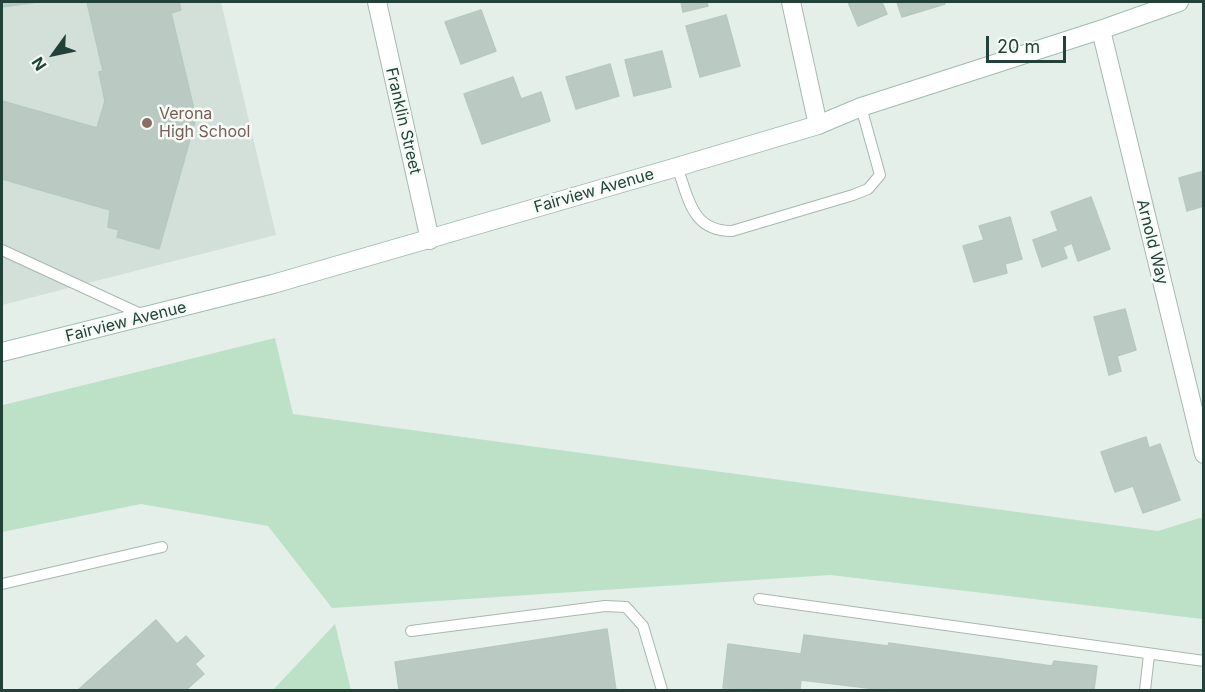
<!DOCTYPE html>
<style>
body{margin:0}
#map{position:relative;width:1205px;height:692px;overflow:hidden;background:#e5efea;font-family:Inter,sans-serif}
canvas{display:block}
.frame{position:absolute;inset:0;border:3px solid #224239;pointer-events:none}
.north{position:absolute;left:24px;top:24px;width:60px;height:60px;-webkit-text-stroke:4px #f6fbf8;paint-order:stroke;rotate:237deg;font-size:16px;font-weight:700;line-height:24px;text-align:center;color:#224239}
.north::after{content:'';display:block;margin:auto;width:21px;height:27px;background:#224239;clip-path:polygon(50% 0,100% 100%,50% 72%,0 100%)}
.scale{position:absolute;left:986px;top:36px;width:80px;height:27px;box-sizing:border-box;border:3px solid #224239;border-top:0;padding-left:8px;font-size:18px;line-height:21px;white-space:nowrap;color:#224239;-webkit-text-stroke:4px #f6fbf8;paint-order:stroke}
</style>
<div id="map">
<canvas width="1205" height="692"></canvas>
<div class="frame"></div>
<div class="north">N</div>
<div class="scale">20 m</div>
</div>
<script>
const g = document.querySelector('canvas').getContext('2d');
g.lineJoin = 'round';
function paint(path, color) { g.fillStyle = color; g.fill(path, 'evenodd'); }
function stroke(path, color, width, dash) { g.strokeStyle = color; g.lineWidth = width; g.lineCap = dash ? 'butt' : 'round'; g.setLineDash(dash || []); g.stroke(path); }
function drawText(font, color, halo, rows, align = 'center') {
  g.font = font + ' Inter,sans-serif'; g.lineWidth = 5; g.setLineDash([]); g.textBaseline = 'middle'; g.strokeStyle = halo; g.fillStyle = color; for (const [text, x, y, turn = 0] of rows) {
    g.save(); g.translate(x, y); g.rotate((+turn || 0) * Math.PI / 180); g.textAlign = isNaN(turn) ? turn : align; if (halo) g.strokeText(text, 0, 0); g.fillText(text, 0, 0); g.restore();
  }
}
const built = new Path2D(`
 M2,2H221L276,235L2,305Z`);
const green = new Path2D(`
 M275,338L293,414L1158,531L1203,517V619L830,575L332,608L268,526L141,504L2,532L3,405Z
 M335,624L351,690H273Z`);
const building = new Path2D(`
 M2,2H38L2,7Z
 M87,2H179L181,10L171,13L196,118L159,249L117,237L119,230L108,227L110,210L2,179V101L97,128L105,101L99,72L103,71Z
 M681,2H707L708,6L683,12Z
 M848,2H882L887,14L858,26Z
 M897,2H944L945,4L902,17Z
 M481,10L496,51L461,64L445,22Z
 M726,15L740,66L700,77L686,26Z
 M662,51L671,87L634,96L625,60Z
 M610,64L619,96L576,109L566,77Z
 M513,77L521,99L541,92L550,121L482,144L464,94Z
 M1204,171V206L1187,211L1179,178Z
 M1091,197L1110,249L1078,261L1072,243L1063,247L1067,258L1042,267L1033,240L1058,231L1051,212Z
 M1010,217L1022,259L1005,264L1007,273L974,282L963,246L984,240L979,226Z
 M1125,309L1136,350L1117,356L1121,371L1109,375L1094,317Z
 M1146,437L1149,448L1160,444L1180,500L1143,513L1133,486L1115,492L1101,452Z
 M156,620L177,644L186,636L204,656L195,664L204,674L186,690H78Z
 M607,629L616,690H399L395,662Z
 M804,635L888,646L889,643L1052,666L1054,661L1097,666L1094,690H905L886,688L884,690L801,680L800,690L723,688L728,644L801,654Z`);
const lane = new Path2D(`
 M677,167C689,198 691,231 732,231L853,195L868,189L880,175L861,107
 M2,250L145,316
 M2,584L162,547
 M759,599L1204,661
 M411,631L605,606L626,607L643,626L662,690
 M1145,690L1149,655`);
const street = new Path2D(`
 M377,2L430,240
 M791,2L818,125
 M1101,30L1204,454`);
const secondary = new Path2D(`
 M2,352L273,284L677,167L818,125L861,107L1106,28L1179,2`);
const markers = [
 [147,123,6,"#8d6e63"]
];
const educationNames = [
 ["Verona",159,114],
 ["High School",159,132]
];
const streetNames = [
 ["Franklin Street",403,121,77],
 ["Fairview Avenue",594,191,-16],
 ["Arnold Way",1152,242,76],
 ["Fairview Avenue",126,322,-14]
];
paint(built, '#d3dfd9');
paint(green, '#bde1c6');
paint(building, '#bacac3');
stroke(building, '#b6c9c1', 1.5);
stroke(lane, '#a7b8b1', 12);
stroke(street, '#a7b8b1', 20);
stroke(secondary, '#a2bbb2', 20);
stroke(lane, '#fff', 10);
stroke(street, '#fff', 18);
stroke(secondary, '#fff', 18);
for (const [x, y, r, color] of markers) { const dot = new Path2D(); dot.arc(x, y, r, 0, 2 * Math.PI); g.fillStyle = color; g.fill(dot); stroke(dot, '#f6fbf8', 2); }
drawText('16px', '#785e54', '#f6fbf8', educationNames, 'left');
drawText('16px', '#224239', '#f6fbf8', streetNames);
</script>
